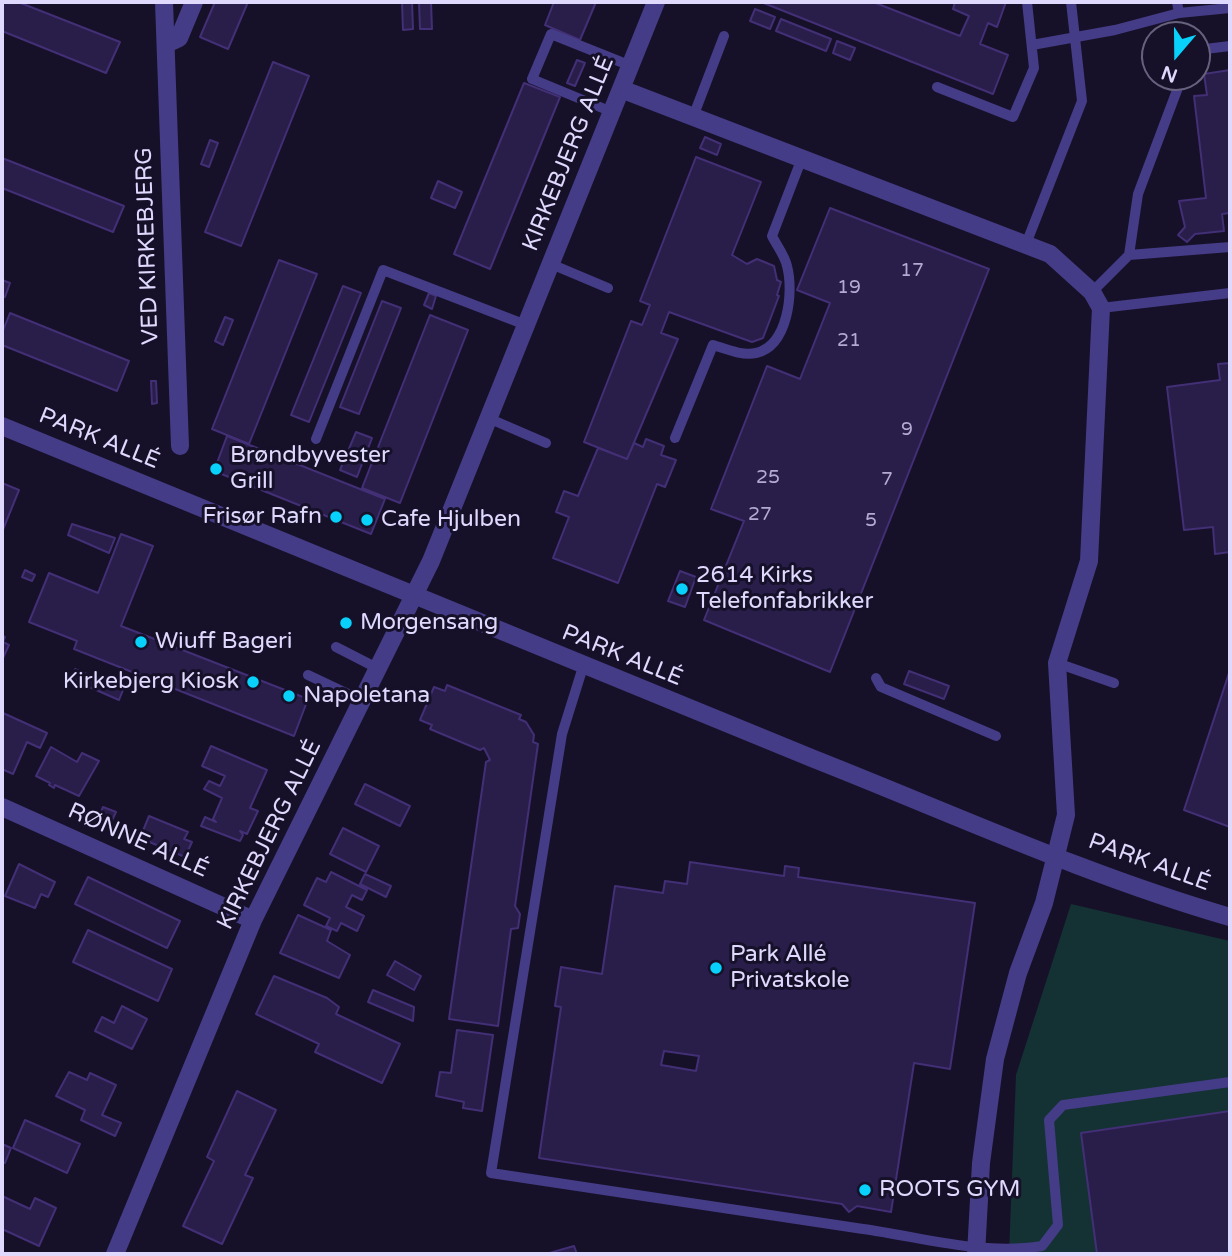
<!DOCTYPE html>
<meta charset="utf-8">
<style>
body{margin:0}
#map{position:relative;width:1232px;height:1256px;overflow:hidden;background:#161129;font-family:"Varela Round",sans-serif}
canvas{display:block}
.frame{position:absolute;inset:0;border:4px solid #e0d9fe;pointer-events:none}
.north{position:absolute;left:1141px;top:21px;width:70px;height:70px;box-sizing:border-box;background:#161129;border:2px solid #67617e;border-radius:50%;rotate:200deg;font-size:19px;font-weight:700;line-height:28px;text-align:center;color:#e0d9fe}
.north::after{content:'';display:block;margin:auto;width:24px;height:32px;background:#08d2fc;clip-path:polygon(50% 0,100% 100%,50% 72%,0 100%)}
</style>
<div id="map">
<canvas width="1232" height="1256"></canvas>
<div class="frame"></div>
<div class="north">N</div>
</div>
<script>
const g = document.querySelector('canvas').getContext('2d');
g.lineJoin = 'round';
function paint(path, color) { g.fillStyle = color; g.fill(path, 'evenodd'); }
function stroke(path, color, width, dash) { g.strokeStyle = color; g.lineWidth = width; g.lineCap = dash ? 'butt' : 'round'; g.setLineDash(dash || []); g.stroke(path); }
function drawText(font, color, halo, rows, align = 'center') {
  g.font = font + ' "Varela Round",sans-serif'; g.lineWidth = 6; g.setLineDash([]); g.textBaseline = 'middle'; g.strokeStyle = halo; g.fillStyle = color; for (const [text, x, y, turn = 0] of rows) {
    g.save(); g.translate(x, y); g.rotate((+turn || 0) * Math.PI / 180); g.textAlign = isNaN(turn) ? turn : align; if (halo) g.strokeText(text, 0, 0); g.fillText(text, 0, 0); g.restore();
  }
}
const green = new Path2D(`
 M1071,904L1230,941V1254H1009L1016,1075Z`);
const building = new Path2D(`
 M2,2H18L120,42L106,73L2,31Z
 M215,2H248L228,49L200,37Z
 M402,2H412L413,29L403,30Z
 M419,2H431L432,29H420Z
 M554,2H596L580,40L545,25Z
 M761,2H873L960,36L969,16L953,9L955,2H1006L997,27L988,23L980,44L1008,55L993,94Z
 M755,9L775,17L770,29L750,21Z
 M781,19L831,39L826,51L776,31Z
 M837,41L855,48L850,60L833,53Z
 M577,60L585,63L575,86L567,83Z
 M273,62L309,76L241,246L205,232Z
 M1230,70V213L1222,214L1224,231L1195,234L1187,242L1178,235L1185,227L1179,201L1206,198L1194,96L1207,95L1204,74Z
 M524,83L560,97L490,269L454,254Z
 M705,137L721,144L717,155L700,148Z
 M210,140L218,143L209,167L201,164Z
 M696,157L761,182L732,255L747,264L757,259L774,266L777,280L781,282L777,295L779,296L763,338L752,342L669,312L661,333L678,339L627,459L584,442L631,321L642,325L650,305L640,301Z
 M2,158L124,206L113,232L2,188Z
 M438,181L462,192L455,208L431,198Z
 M830,208L989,269L830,672L704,620L744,521L711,509L767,366L800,379L830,303L797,290Z
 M279,260L317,274L249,444L212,429Z
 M2,280L10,283L5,297L2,296Z
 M343,286L361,293L309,422L291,415Z
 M429,293L436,296L432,309L424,305Z
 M382,301L401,308L359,414L340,407Z
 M10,313L129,361L117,391L2,345V333Z
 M430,315L468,330L400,503L362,488Z
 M225,317L233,320L223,345L215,341Z
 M1230,363V552L1215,554L1213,527L1184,530L1167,387L1220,380L1218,364Z
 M151,381H156L157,403L152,404Z
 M356,432L372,438L357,477L340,470Z
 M227,436L385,499L371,534L214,471Z
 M646,439L664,446L661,455L676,460L665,487L657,484L618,583L553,558L569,517L556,512L564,491L578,496L598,448L627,459L634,443L643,447Z
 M2,483L19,490L2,532Z
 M72,524L115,538L109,553L68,535Z
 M121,534L153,546L121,626L308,699L294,736L74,649L77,641L29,622L49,573L98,593Z
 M25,570L35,575L32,581L22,577Z
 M680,571L696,577L685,607L668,601Z
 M2,635L5,637L3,642L9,645L2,660Z
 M75,669L123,690L119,700L71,679Z
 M1230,670V827L1184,810Z
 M909,671L949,686L944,699L904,684Z
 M447,685L521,715L519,719L526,722L534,735L533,742L538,744L515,906L520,914L518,928L511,929L498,1026L449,1019L486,762L490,760L484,748L480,750L430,729L432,725L420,720L434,687L445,691Z
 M3,713L47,733L40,748L27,742L13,774L2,769Z
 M211,746L267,770L250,808L258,811L247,834L240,831L243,835L240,841L201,826L205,817L216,822L213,819L222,798L204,789L209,781L220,786L225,776L202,766Z
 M51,747L77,762L82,753L99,761L79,796L55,785L54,788L49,785L50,783L36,776Z
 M365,784L410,806L400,826L355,804Z
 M103,807L116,812L108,829L96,824Z
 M149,816L188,832L184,839L192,842L185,857L140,838Z
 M343,828L379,846L366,872L330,854Z
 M690,862L784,876L785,866L799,868L798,877L975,903L950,1069L914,1063L891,1212L857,1206L849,1212L842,1204L539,1158L561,1007L555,1006L561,967L602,974L615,886L663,893L665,881L687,884ZM664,1051L699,1056L696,1071L661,1065Z
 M19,864L55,882L48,897L41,894L35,908L5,896Z
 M331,872L367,890L362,900L352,895L346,907L364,916L357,931L341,923L337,931L326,926L330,918L304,905L317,878L326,882Z
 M365,874L391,886L386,897L360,884Z
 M88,877L180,921L167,948L75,904Z
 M298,915L331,930L327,941L350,955L339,978L280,953Z
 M88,930L172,969L158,1001L73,962Z
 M395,961L421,976L414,990L387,975Z
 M274,976L327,998L339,1007L336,1014L400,1044L382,1083L315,1052L319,1044L256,1014Z
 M373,990L414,1007L413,1021L368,1002Z
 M122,1006L147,1019L132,1049L95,1031L102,1017L114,1023Z
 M457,1030L493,1035L482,1111L463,1108L464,1102L436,1096L440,1072L451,1073Z
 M69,1072L87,1080L90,1073L116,1085L102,1115L121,1123L115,1136L81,1120L85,1110L56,1096Z
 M237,1091L276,1110L245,1175L253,1178L222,1244L183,1226L214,1161L207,1157Z
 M1230,1111V1254H1097L1081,1133Z
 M25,1120L80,1144L67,1173L13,1148Z
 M2,1144L11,1148L5,1163L2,1162Z
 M2,1196L30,1209L35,1198L56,1208L39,1246L2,1229Z
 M574,1246L577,1254H546Z`);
const service = new Path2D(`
 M1177,2L1179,13
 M1032,45L1115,30L1179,13L1230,8
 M1197,50L1230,46
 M1182,77L1138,194L1129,255L1230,247
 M937,87L1013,117L1034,68L1027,2
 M612,112L532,79L551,34L631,66
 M693,117L724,36
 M1026,244L1082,101L1071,2
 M551,264L608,288
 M1092,292L1129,255
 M1101,308L1230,293
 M488,418L546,443
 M675,438L713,345C726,349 742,356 756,353C788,346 794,292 787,266C785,256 777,246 772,236L802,158
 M316,439L383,270L526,325
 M336,647L379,669
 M1057,663L1114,683
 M583,667L562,734L491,1173C615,1192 739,1210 863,1229C922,1237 982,1256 1042,1246L1058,1225L1049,1120L1063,1105L1230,1082
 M308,675L363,701
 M876,678L881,687L996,736`);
const minor = new Path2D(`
 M164,2L180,446
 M166,44L179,38L194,2
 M621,89L1050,254L1092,292L1101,308L1089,561L1057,663L1066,815L1044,903L1018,973L995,1059L981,1163L976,1254
 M2,807L253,920
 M115,1254L253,920L431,561L656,2`);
const tertiary = new Path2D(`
 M2,426C272,538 542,650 814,759C951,813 1088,876 1230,917`);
const markers = [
 [216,469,7,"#08d2fc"],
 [336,517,7,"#08d2fc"],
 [367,520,7,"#08d2fc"],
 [682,589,7,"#08d2fc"],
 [346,623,7,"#08d2fc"],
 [141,642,7,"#08d2fc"],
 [253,682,7,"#08d2fc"],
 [289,696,7,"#08d2fc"],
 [716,968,7,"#08d2fc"],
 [865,1190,7,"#08d2fc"]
];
const numberNames = [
 ["17",912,271],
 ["19",849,288],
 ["21",849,341],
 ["9",907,430],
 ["25",768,478],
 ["7",887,480],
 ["27",760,515],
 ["5",871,521]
];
const streetNames = [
 ["KIRKEBJERG ALLÉ",569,154,-68],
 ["VED KIRKEBJERG",148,246,-92],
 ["PARK ALLÉ",99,439,22],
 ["PARK ALLÉ",622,656,22],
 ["KIRKEBJERG ALLÉ",270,835,-64],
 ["RØNNE ALLÉ",138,841,24],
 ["PARK ALLÉ",1149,863,20]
];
const poiNames = [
 ["Brøndbyvester",230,456],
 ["Grill",230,482],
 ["Frisør Rafn",322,517,"right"],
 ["Cafe Hjulben",381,520],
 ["2614 Kirks",696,576],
 ["Telefonfabrikker",696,602],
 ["Morgensang",360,623],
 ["Wiuff Bageri",155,642],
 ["Kirkebjerg Kiosk",239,682,"right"],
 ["Napoletana",303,696],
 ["Park Allé",730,955],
 ["Privatskole",730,981],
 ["ROOTS GYM",879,1190]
];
paint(green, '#143233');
paint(building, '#291d4a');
stroke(building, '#422f75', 2);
stroke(service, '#453c87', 10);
stroke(minor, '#453c87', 18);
stroke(tertiary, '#453c87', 18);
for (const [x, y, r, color] of markers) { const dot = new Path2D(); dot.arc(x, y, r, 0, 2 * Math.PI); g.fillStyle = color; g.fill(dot); stroke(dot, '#161129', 2.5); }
drawText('19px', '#b2aad1', null, numberNames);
drawText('23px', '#e0d9fe', '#161129', streetNames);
drawText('23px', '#e0d9fe', '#161129', poiNames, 'left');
</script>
